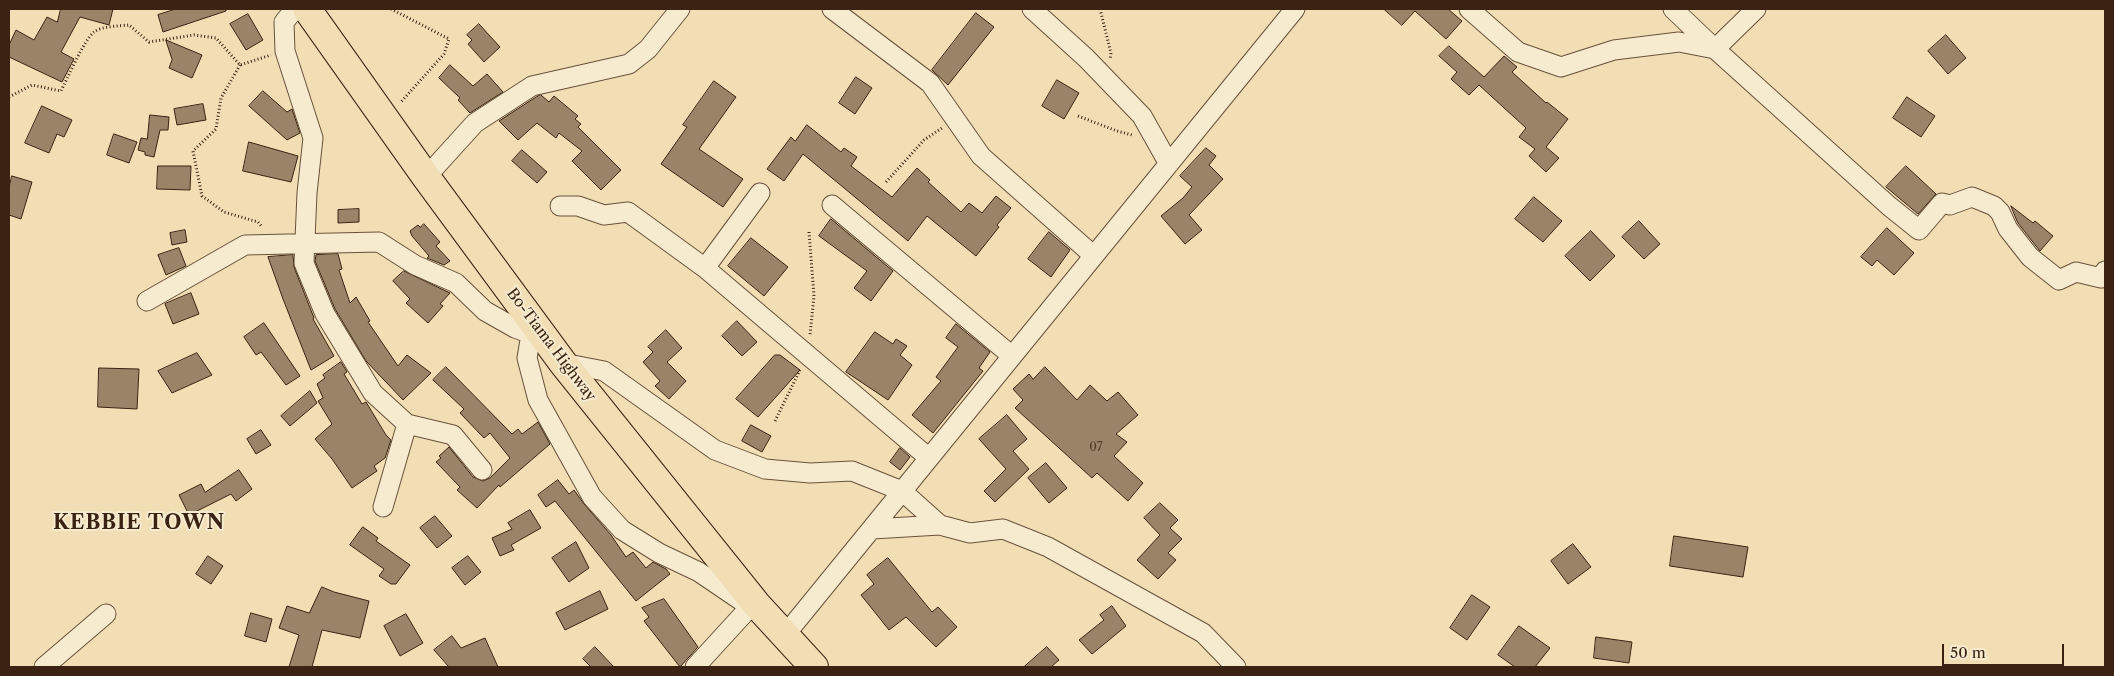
<!DOCTYPE html>
<style>
body{margin:0}
#map{position:relative;width:2114px;height:676px;overflow:hidden;background:#f1deb5;font-family:"Libre Caslon Text",serif}
canvas{display:block}
.frame{position:absolute;inset:0;border:10px solid #3a2312;pointer-events:none}
.scale{position:absolute;left:1942px;top:644px;width:122px;height:22px;box-sizing:border-box;border:2px solid #3a2312;border-top:0;padding-left:6px;font-size:15px;line-height:18px;white-space:nowrap;color:#3a2312;-webkit-text-stroke:4px #f6eacf;paint-order:stroke}
</style>
<div id="map">
<canvas width="2114" height="676"></canvas>
<div class="frame"></div>
<div class="scale">50 m</div>
</div>
<script>
const g = document.querySelector('canvas').getContext('2d');
g.lineJoin = 'round';
function paint(path, color) { g.fillStyle = color; g.fill(path, 'evenodd'); }
function stroke(path, color, width, dash) { g.strokeStyle = color; g.lineWidth = width; g.lineCap = dash ? 'butt' : 'round'; g.setLineDash(dash || []); g.stroke(path); }
function drawText(font, color, halo, rows, align = 'center') {
  g.font = font + ' "Libre Caslon Text",serif'; g.lineWidth = 4; g.setLineDash([]); g.textBaseline = 'middle'; g.strokeStyle = halo; g.fillStyle = color; for (const [text, x, y, turn = 0] of rows) {
    g.save(); g.translate(x, y); g.rotate((+turn || 0) * Math.PI / 180); g.textAlign = isNaN(turn) ? turn : align; if (halo) g.strokeText(text, 0, 0); g.fillText(text, 0, 0); g.restore();
  }
}
const building = new Path2D(`
 M61,9H113L109,25L80,17L61,52L74,59L62,82L9,57V45L16,30L34,40L47,17L57,22Z
 M176,9H226V11L163,32L158,15Z
 M1384,9H1448L1462,21L1446,39L1415,11L1402,25Z
 M976,13L994,27L948,85L932,70Z
 M248,14L263,40L246,50L230,24Z
 M479,24L500,47L484,62L468,44L472,40L467,35Z
 M1946,35L1966,58L1948,74L1928,51Z
 M166,40L202,55L192,78L169,68L172,60Z
 M1449,46L1484,77L1504,56L1517,67L1512,72L1546,103L1547,102L1568,119L1546,147L1559,158L1546,172L1529,156L1535,149L1519,137L1526,128L1479,85L1469,95L1451,79L1457,72L1439,56Z
 M450,65L473,86L487,74L503,92L470,113L458,100L460,98L439,78Z
 M856,77L872,88L855,114L839,103Z
 M1057,80L1079,93L1064,119L1042,106Z
 M714,81L736,97L699,149L743,179L723,207L661,164L687,127L683,125Z
 M263,91L287,112L292,109L300,133L287,140L249,106Z
 M541,95L549,102L554,96L578,116L575,119L581,124L578,127L621,170L601,190L572,161L582,151L559,133L556,138L537,123L518,140L499,121L536,97Z
 M1907,97L1935,116L1921,137L1893,118Z
 M203,104L206,120L177,125L174,109Z
 M42,106L72,120L64,137L57,134L49,153L25,143Z
 M150,115L169,117L168,130H160L154,157L145,155V152L138,150L141,138L147,139Z
 M807,125L841,152L844,148L857,157L851,166L892,197L917,168L930,180L928,182L961,212L969,203L982,213L996,196L1011,208L997,225L999,227L976,256L927,216L908,241L803,154L784,181L767,169L791,137L795,141Z
 M114,134L137,142L129,163L107,155Z
 M249,142L298,156L291,182L243,171Z
 M1206,148L1216,156L1209,165L1223,179L1189,215L1202,230L1185,244L1161,216L1183,198L1192,187L1180,176Z
 M522,150L547,172L537,183L512,161Z
 M158,166H191L190,190L157,189Z
 M1906,166L1936,194L1918,214L1886,187Z
 M12,176L32,182L21,219L9,215V188Z
 M1534,197L1562,221L1543,242L1515,219Z
 M2011,206L2033,223L2035,221L2053,236L2040,251L2018,223Z
 M359,209V222L338,223V210Z
 M831,219L893,271L871,301L854,288L867,271L819,236Z
 M1639,221L1660,244L1644,259L1622,237Z
 M424,224L440,242L436,246L450,261L444,265L427,258L429,256L412,236L410,231L418,225L420,227Z
 M1887,228L1914,253L1894,275L1877,260L1872,266L1861,257Z
 M185,230L187,242L172,245L170,233Z
 M1591,231L1615,256L1590,281L1565,256Z
 M1049,232L1070,250L1051,277L1028,259Z
 M751,238L788,267L764,296L728,266Z
 M179,248L186,266L166,275L158,255Z
 M338,254L342,269L339,270L350,303L356,297L370,321L368,322L398,366L407,355L431,373L403,400L366,361L335,309L315,261L316,255Z
 M293,255L294,267L314,318L313,319L334,356L311,370L283,299L268,257Z
 M404,271L450,293L440,304L443,306L428,323L406,303L410,299L393,281Z
 M191,293L199,314L173,324L165,304Z
 M737,321L757,342L742,356L722,336Z
 M264,323L300,376L286,385L261,352L256,355L244,337Z
 M956,324L990,352L979,368L983,371L933,433L912,415L941,381L936,377L958,347L946,338Z
 M666,330L682,348L667,362L686,381L669,399L655,386L660,381L643,362L653,352L648,347Z
 M875,332L893,344L896,339L907,346L900,355L912,365L888,400L846,372Z
 M197,353L212,375L172,393L158,371Z
 M775,355H780L800,370L758,417L736,399Z
 M341,362L347,372L344,374L362,404L366,402L386,435L391,440L385,458L374,466L377,471L352,488L332,459L315,439L332,424L318,401L323,398L317,384L325,378L323,375Z
 M446,367L512,434L518,429L522,434L538,422L550,444L500,487L499,485L477,508L457,490L460,487L436,462L441,458L439,456L449,447L473,477L483,481L490,478L510,458L490,433L484,438L460,413L464,409L433,380Z
 M1045,367L1077,400L1090,385L1107,401L1118,392L1138,415L1116,434L1127,442L1114,456L1143,483L1128,501L1097,473L1092,478L1015,408L1023,400L1013,389L1029,374L1033,379Z
 M99,368L139,369L137,409L98,407Z
 M310,391L317,403L290,426L281,416Z
 M1007,415L1027,439L1013,451L1029,469L995,502L984,491L1006,469L979,439Z
 M751,425L771,436L762,452L742,441Z
 M261,430L271,445L256,454L247,439Z
 M900,448L910,457L900,470L890,462Z
 M1046,463L1067,488L1049,503L1028,478Z
 M239,470L252,489L236,501L231,494L189,515L179,495L201,484L205,492Z
 M558,480L569,494L574,490L584,504L611,535L626,557L633,552L646,568L653,562L666,569L670,574L636,601L555,501L546,507L538,495Z
 M1160,503L1178,520L1170,528L1182,539L1168,553L1176,560L1158,579L1137,560L1160,535L1144,518Z
 M530,510L541,528L511,545L514,550L500,556L492,538L512,529L508,523Z
 M435,516L452,536L437,548L420,528Z
 M363,527L378,538L376,541L410,565L396,584H391L379,576L384,569L350,545Z
 M1674,536L1748,547L1743,577L1670,566Z
 M576,542L589,568L569,582L552,558Z
 M1573,544L1591,567L1568,584L1551,561Z
 M208,556L223,566L211,584L196,574Z
 M468,556L481,572L465,585L452,568Z
 M888,558L932,612L938,607L957,627L936,647L906,617L889,630L861,595L874,584L867,575Z
 M322,587L334,592L369,601L360,638L322,630L312,667H289L299,635L279,628L287,606L309,613Z
 M600,591L608,609L565,630L556,613Z
 M1472,595L1490,607L1467,640L1450,628Z
 M664,599L698,647L680,667L644,621L649,617L642,608Z
 M1112,606L1126,626L1092,654L1079,640L1104,620L1100,615Z
 M251,613L272,619L266,642L245,636Z
 M406,614L423,643L400,656L384,626Z
 M1519,626L1550,648L1535,667H1515L1498,655Z
 M452,636L461,648L485,638L498,667H449L434,650Z
 M1596,637L1632,642L1629,663L1594,658Z
 M595,647L614,667H591L583,659Z
 M1047,647L1059,660L1051,667H1024Z`);
const path = new Path2D(`
 M391,9L449,39L444,54L400,103
 M1100,9L1111,53L1110,60
 M240,65L221,98L216,129L193,151L202,196L224,212L258,222L262,227
 M9,97L32,85L61,91C67,79 84,40 94,32C102,26 119,26 129,25L149,42L194,35L216,38L240,65L271,55
 M1078,116L1117,131L1132,135
 M886,182L924,140L942,128
 M809,232L814,296L810,335
 M775,421L800,370`);
const minor = new Path2D(`
 M295,9L284,22L285,51L313,138L307,193L304,263L325,314L373,393L407,424L383,507
 M832,9L930,83L981,156L1094,256
 M1032,9L1086,58L1142,116L1169,164
 M1469,9L1518,52L1561,67L1614,50L1679,42L1715,49L1889,206L1919,230L1942,203L1950,205L1972,197L1994,206L2000,212L2008,229L2030,257L2059,280L2076,272L2101,278L2105,271
 M1673,9L1715,49L1756,9
 M426,177L475,123L532,86L629,64L648,49L680,9
 M760,193L705,268L929,458
 M832,205L1012,356
 M560,206H578L604,215L628,212L705,268
 M147,301L245,245L379,242L415,265L456,283L485,311L515,328L531,334
 M536,326L531,334L527,358L538,400L592,497L622,530L659,553L699,572L749,606
 M563,363L604,371L715,450L765,469L810,473L852,471L902,491L940,525
 M407,424L453,435L482,470
 M872,529L940,525L970,533L1003,529L1048,547L1203,633L1236,667
 M785,635L1295,9
 M44,667L106,614
 M695,667L750,607`);
const highway = new Path2D(`
 M307,9L426,177L563,363L757,605L814,667`);
const numberNames = [
 ["07",1096,448]
];
const streetNames = [
 ["Bo-Tiama Highway",551,345,53]
];
const districtNames = [
 ["KEBBIE TOWN",139,523]
];
paint(building, '#998467');
stroke(building, '#3a2312', 1);
stroke(minor, '#68523b', 21);
stroke(highway, '#3a2312', 30);
stroke(path, '#3a2312', 3, [1, 2.5]);
stroke(minor, '#f6eacf', 19);
stroke(highway, '#f1deb5', 28);
drawText('12px', '#523b27', null, numberNames);
drawText('15px', '#3a2312', '#f6eacf', streetNames);
g.letterSpacing = '1px';
drawText('bold 20px', '#3a2312', '#f6eacf', districtNames);
g.letterSpacing = '0px';
</script>
